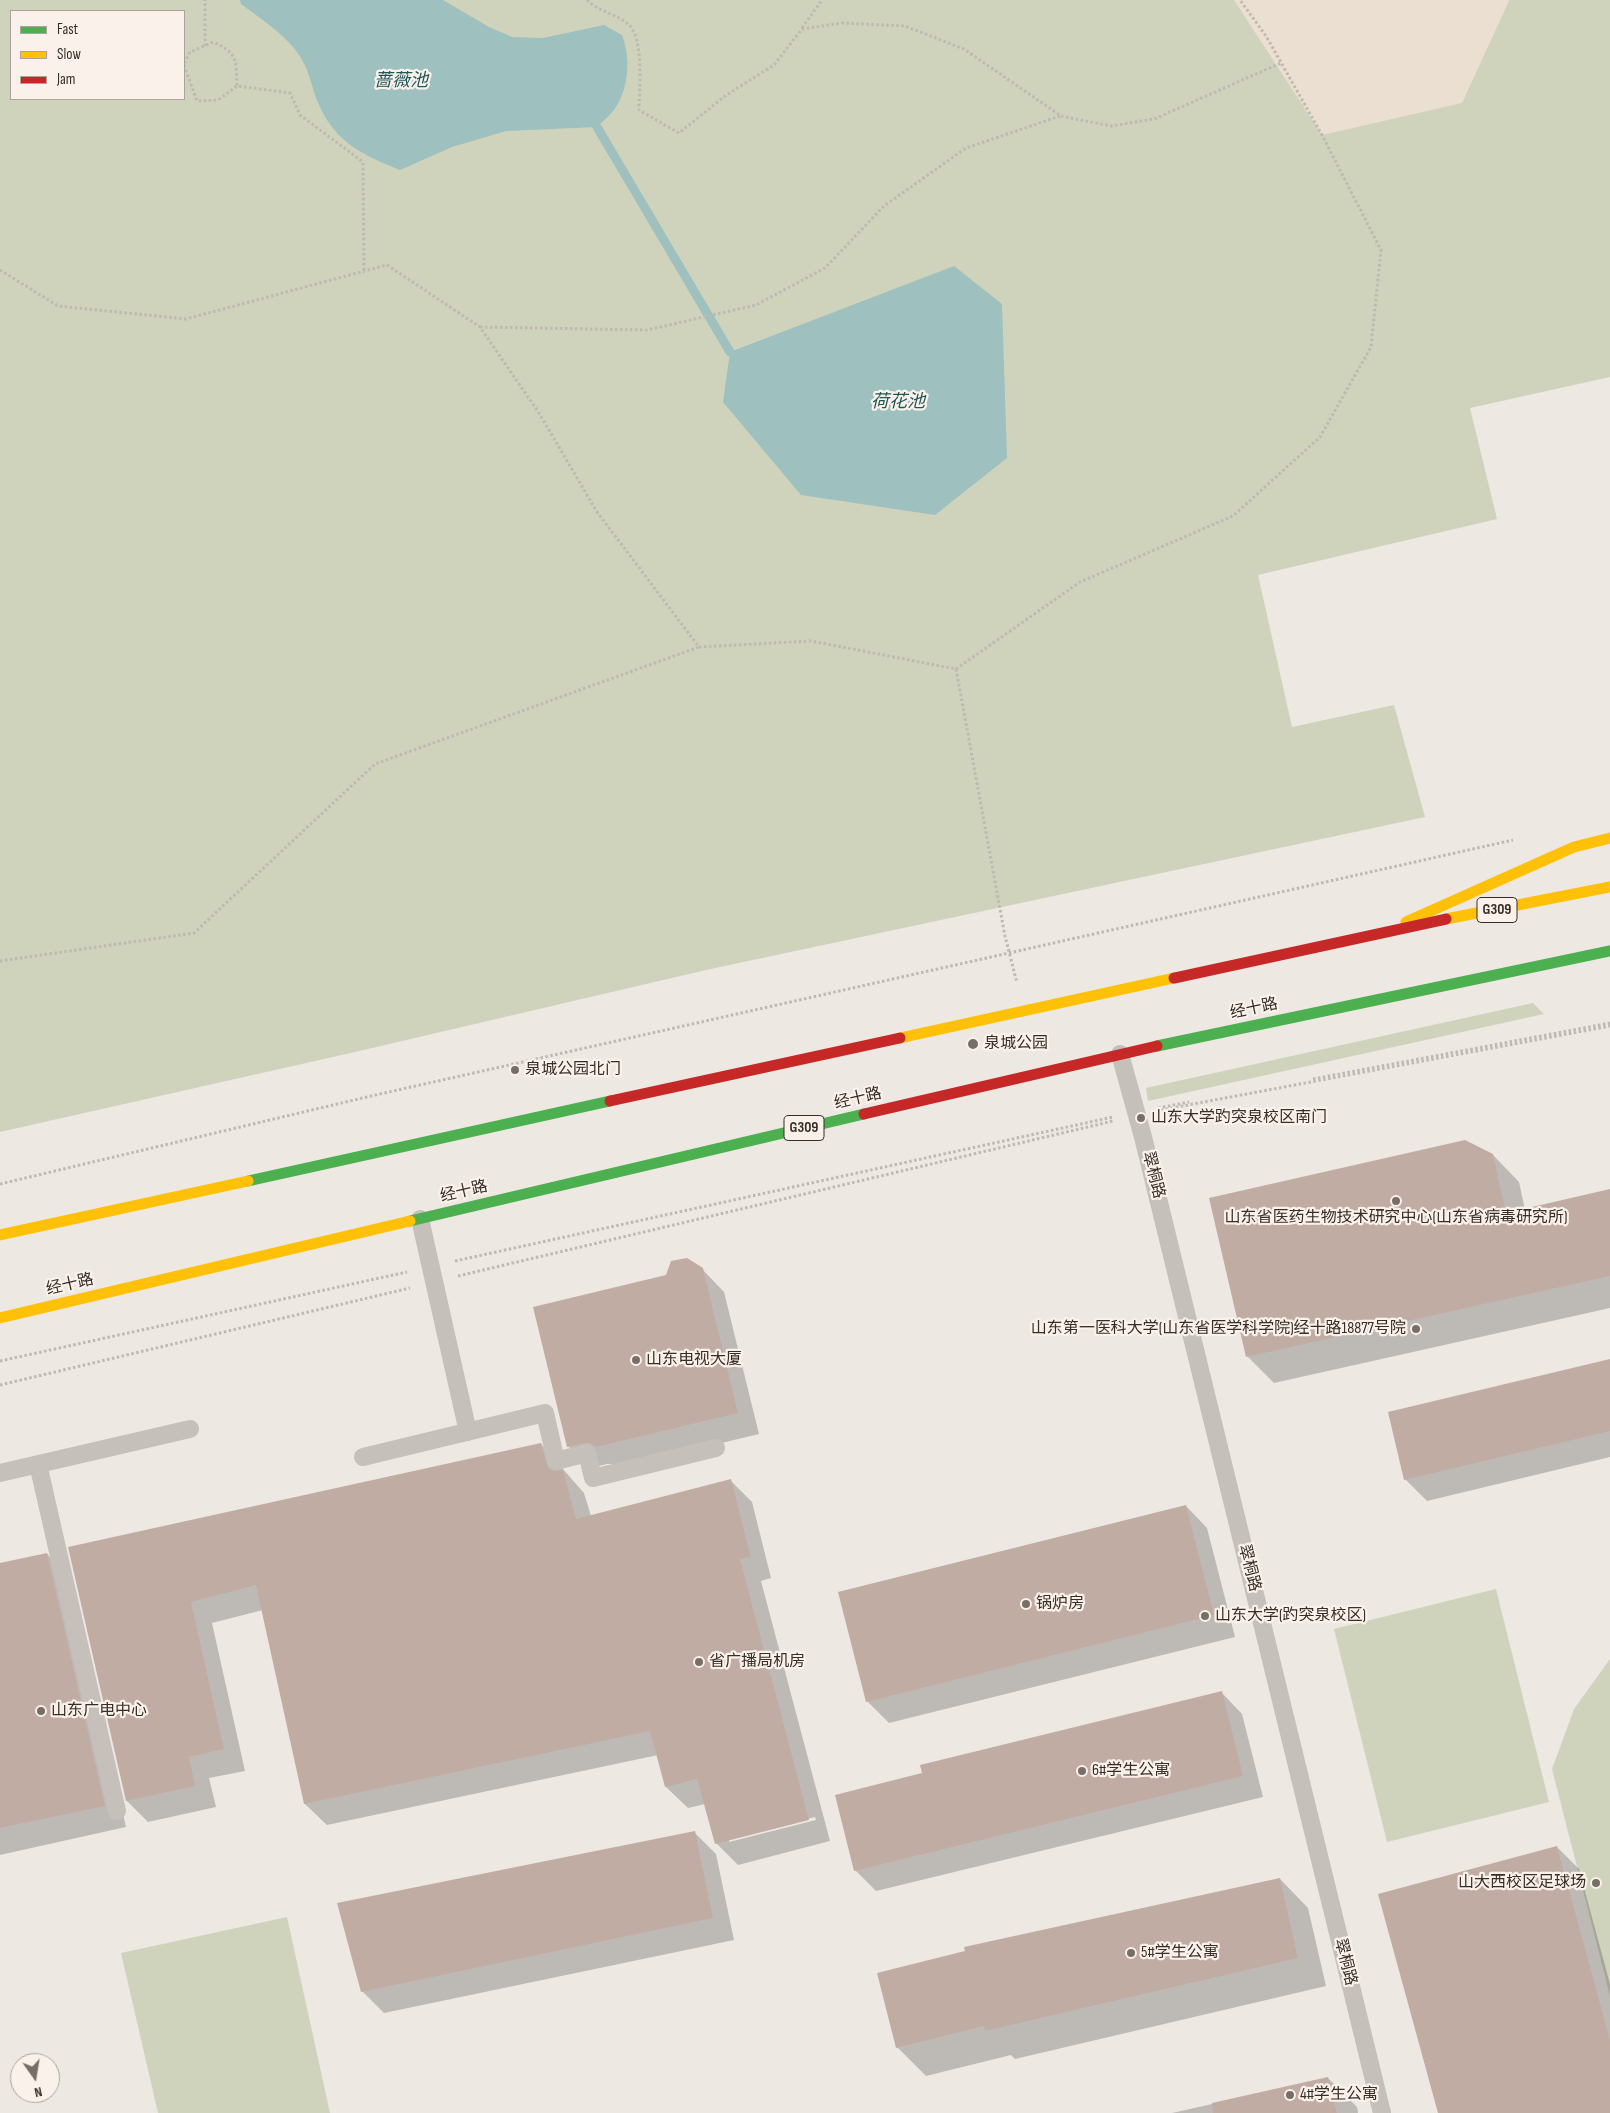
<!DOCTYPE html>
<meta charset="utf-8">
<style>
body{margin:0}
#map{position:relative;width:1610px;height:2113px;overflow:hidden;background:#ede8e2;font-family:"Sofia Sans Condensed",sans-serif}
canvas{display:block}
.legend{position:absolute;left:10px;top:10px;width:175px;height:90px;box-sizing:border-box;background:#faf2ea;border:1px solid #aca39d;margin:0;padding:6px 9px;list-style:none;font-size:15px;color:#382d29}
.legend li{display:flex;align-items:center;gap:10px;height:25px}
.legend b{width:25px;border:1px solid #aca39d}
.north{position:absolute;left:10px;top:2053px;width:50px;height:50px;box-sizing:border-box;background:#faf2ea;border:1px solid #aca39d;border-radius:50%;rotate:167deg;font-size:14px;font-weight:700;line-height:20px;text-align:center;color:#382d29}
.north::after{content:'';display:block;margin:auto;width:18px;height:22px;background:#776e6a;clip-path:polygon(50% 0,100% 100%,50% 72%,0 100%)}
</style>
<div id="map">
<canvas width="1610" height="2113"></canvas>
<ul class="legend">
<li><b style="height:6px;background:#4caf50"></b>Fast</li>
<li><b style="height:6px;background:#ffc107"></b>Slow</li>
<li><b style="height:6px;background:#c62828"></b>Jam</li>
</ul>
<div class="north">N</div>
</div>
<script>
const g = document.querySelector('canvas').getContext('2d');
g.lineJoin = 'round';
function paint(path, color) { g.fillStyle = color; g.fill(path, 'evenodd'); }
function stroke(path, color, width, dash) { g.strokeStyle = color; g.lineWidth = width; g.lineCap = dash ? 'butt' : 'round'; g.setLineDash(dash || []); g.stroke(path); }
function drawText(font, color, halo, rows, align = 'center') {
  g.font = font + ' "Sofia Sans Condensed","Noto Sans SC",sans-serif'; g.lineWidth = 4.5; g.setLineDash([]); g.textBaseline = 'middle'; g.strokeStyle = halo; g.fillStyle = color; for (const [text, x, y, turn = 0] of rows) {
    g.save(); g.translate(x, y); g.rotate((+turn || 0) * Math.PI / 180); g.textAlign = isNaN(turn) ? turn : align; if (halo) g.strokeText(text, 0, 0); g.fillText(text, 0, 0); g.restore();
  }
}
const green = new Path2D(`
 M0,0H1610V377L1470,408L1497,519L1258,575L1292,727L1394,705L1425,817L706,970L355,1052L0,1132ZM11,11H184V99H11Z
 M1533,1003L1544,1014L1148,1101L1146,1088Z
 M1496,1589L1549,1802L1387,1842L1334,1629Z
 M1610,1659V1996L1552,1769L1574,1709Z
 M287,1917L330,2113H158L121,1953Z`);
const plaza = new Path2D(`
 M1234,0H1508L1509,1L1462,103L1322,135Z`);
const water = new Path2D(`
 M240,0H443L489,27L512,37L543,38L604,25L622,35C631,58 629,89 614,110C609,116 602,122 597,127L506,131L452,147L400,170C363,155 336,143 319,105C312,90 310,72 301,58C289,37 260,18 241,4Z
 M954,266L1002,304L1007,458L935,515L801,495L723,402L730,352Z`);
const shadow = new Path2D(`
 M1493,1155L1519,1182L1525,1210L1610,1191V1308L1274,1383L1248,1357L1210,1199Z
 M702,1269L724,1292L759,1434L618,1468L613,1464H607L590,1468L568,1446Z
 M1610,1360V1457L1427,1501L1405,1479Z
 M541,1444L584,1493L591,1516L730,1480L752,1502L771,1578L761,1581L830,1841L738,1865L717,1844L705,1804L688,1808L666,1787L658,1755L327,1825L305,1804L263,1610L212,1623L245,1771L209,1778L216,1807L148,1822L127,1801L69,1548ZM815,1817L816,1820L729,1842V1839Z
 M1186,1506L1207,1528L1235,1637L889,1723L867,1701Z
 M47,1554L69,1576L126,1827L0,1855V1565Z
 M1222,1693L1242,1714L1263,1797L876,1891L855,1870Z
 M694,1832L716,1854L734,1940L384,2013L362,1991Z
 M1557,1847L1579,1869L1610,1984V2113H1439Z
 M1280,1879L1308,1908L1326,1986L1015,2059L1011,2055L926,2076L897,2047Z
 M1328,2078L1357,2107L1358,2113H1172Z`);
const stream = new Path2D(`
 M597,127L730,352`);
const building = new Path2D(`
 M1465,1140L1493,1154L1506,1213L1610,1189V1276L1246,1357L1209,1198Z
 M687,1258L703,1268L738,1413L596,1447L590,1443H585L567,1447L533,1307L666,1275L671,1261Z
 M1610,1359V1431L1404,1480L1388,1412Z
 M541,1443L548,1468L554,1471L563,1470L576,1519L731,1479L751,1557L740,1559L809,1820L715,1844L697,1779L665,1787L650,1731L304,1804L256,1585L191,1602L224,1749L189,1757L195,1786L126,1801L68,1547Z
 M1186,1505L1214,1615L866,1702L838,1592Z
 M47,1553L105,1806L0,1828V1563Z
 M1222,1691L1243,1776L854,1871L835,1795L922,1773L920,1765Z
 M695,1831L713,1918L361,1992L337,1903Z
 M1557,1846L1610,2040V2113H1438L1378,1894Z
 M1280,1878L1298,1958L985,2031L984,2026L896,2048L877,1973L965,1951L964,1947Z
 M1328,2077L1337,2113H1213L1212,2103Z`);
const path = new Path2D(`
 M587,0C598,11 615,14 627,23C645,36 639,89 639,110L679,133L725,96L774,65L802,29L842,23L905,26L964,49L1061,116L1111,126L1154,119L1281,63
 M802,28L822,0
 M205,46V0
 M184,63L190,52L213,42C238,53 236,60 237,86
 M184,65L197,101L218,100L237,86L290,93L300,115L363,162L364,272
 M0,270L58,306L186,319L387,265L480,327L539,413L597,512L699,647L811,641L956,669L1005,936L1017,983
 M480,327L647,330L756,305L825,268L884,206L966,148L1060,116
 M956,669L1080,582L1233,516L1320,437L1371,347L1381,250L1322,135L1266,36L1240,0
 M0,961L194,933L375,764L699,647
 M1313,1079L1610,1023
 M1158,1108L1189,1102
 M1161,1110L1610,1026
 M0,1184L371,1096L1513,840
 M455,1261L1113,1117
 M458,1276L1113,1121
 M0,1361L407,1272
 M0,1385L410,1288`);
const lane = new Path2D(`
 M1120,1054L1143,1137L1382,2113
 M420,1219L468,1432
 M363,1457L545,1413L556,1461L587,1453L593,1478L716,1448
 M38,1464L117,1811
 M0,1473L190,1429`);
const fast = new Path2D(`
 M1157,1046L1610,951
 M248,1181L610,1101
 M410,1221L864,1114`);
const slow = new Path2D(`
 M1446,919L1610,887
 M1406,922L1574,847L1610,838
 M900,1038L1174,978
 M0,1235L248,1181
 M0,1318L410,1221`);
const jam = new Path2D(`
 M1174,978L1446,919
 M610,1101L900,1038
 M864,1114L1157,1046`);
const markers = [
 [973,1044,6,"#776e6a"],
 [515,1070,5,"#776e6a"],
 [1141,1118,5,"#776e6a"],
 [1396,1201,5,"#776e6a"],
 [1416,1329,5,"#776e6a"],
 [636,1360,5,"#776e6a"],
 [1026,1604,5,"#776e6a"],
 [1205,1616,5,"#776e6a"],
 [699,1662,5,"#776e6a"],
 [41,1711,5,"#776e6a"],
 [1082,1771,5,"#776e6a"],
 [1596,1883,5,"#776e6a"],
 [1131,1953,5,"#776e6a"],
 [1290,2095,5,"#776e6a"]
];
const shields = [
 [1497,910,40],
 [804,1128,40]
];
const shieldNames = [
 ["G309",1497,910],
 ["G309",804,1128]
];
const streetNames = [
 ["经十路",1254,1009,-12],
 ["经十路",858,1099,-13],
 ["翠桐路",1153,1175,76],
 ["经十路",464,1192,-13],
 ["经十路",70,1285,-13],
 ["翠桐路",1249,1568,76],
 ["翠桐路",1345,1962,76]
];
const poiNames = [
 ["泉城公园",984,1044],
 ["泉城公园北门",525,1070],
 ["山东大学趵突泉校区南门",1151,1118],
 ["山东省医药生物技术研究中心(山东省病毒研究所)",1396,1218,"center"],
 ["山东第一医科大学(山东省医学科学院)经十路18877号院",1406,1329,"right"],
 ["山东电视大厦",646,1360],
 ["锅炉房",1036,1604],
 ["山东大学(趵突泉校区)",1215,1616],
 ["省广播局机房",709,1662],
 ["山东广电中心",51,1711],
 ["6#学生公寓",1092,1771],
 ["山大西校区足球场",1586,1883,"right"],
 ["5#学生公寓",1141,1953],
 ["4#学生公寓",1300,2095]
];
const waterNames = [
 ["蔷薇池",401,81],
 ["荷花池",898,402]
];
paint(green, '#cfd3bc');
paint(plaza, '#ebdfd2');
paint(water, '#9ec0be');
paint(shadow, '#0003');
stroke(stream, '#9ec0be', 9);
paint(building, '#c1aca4');
stroke(path, '#bfb8b3', 3, [2.5, 2.5]);
stroke(lane, '#c6c0bb', 18);
stroke(fast, '#4caf50', 11);
stroke(slow, '#ffc107', 11);
stroke(jam, '#c62828', 11);
for (const [x, y, r, color] of markers) { const dot = new Path2D(); dot.arc(x, y, r, 0, 2 * Math.PI); g.fillStyle = color; g.fill(dot); stroke(dot, '#faf2ea', 2); }
for (const [x, y, w] of shields) { const box = new Path2D(); box.roundRect(x - w / 2, y - 12.5, w, 25, 4); g.fillStyle = '#faf2ea'; g.fill(box); stroke(box, '#382d29', 1); }
drawText('bold 15px', '#382d29', null, shieldNames);
drawText('16px', '#382d29', '#faf2ea', streetNames);
drawText('16px', '#382d29', '#faf2ea', poiNames, 'left');
drawText('italic 18px', '#1f5759', '#faf2ea', waterNames);
</script>
